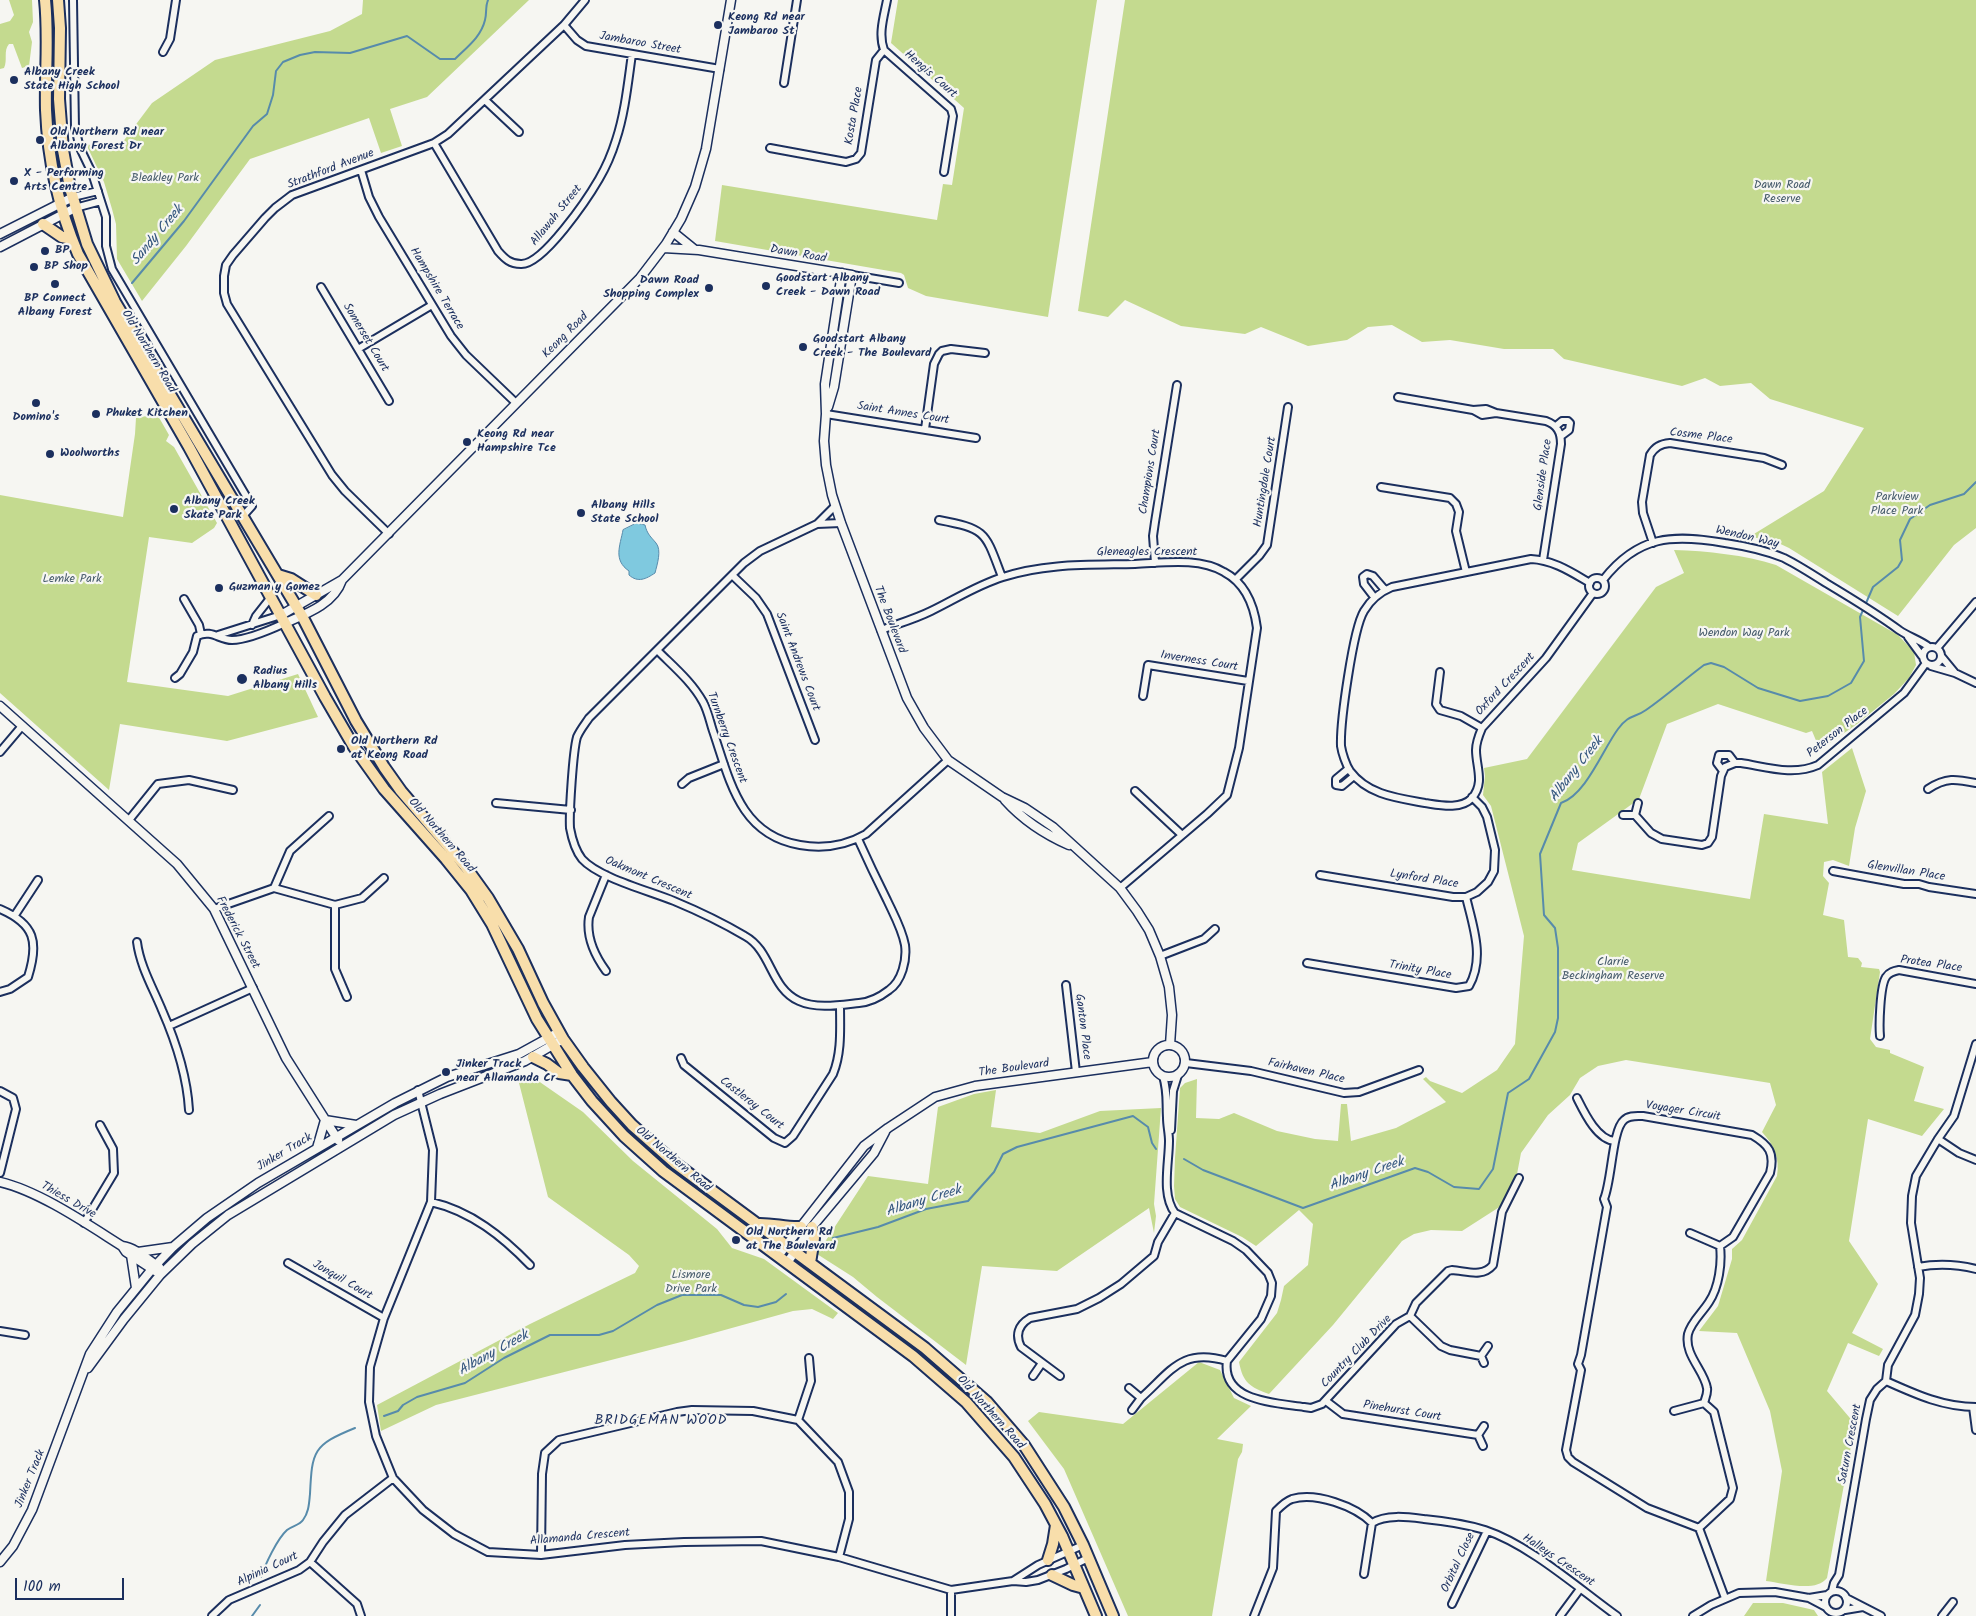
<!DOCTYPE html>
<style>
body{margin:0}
#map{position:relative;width:1976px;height:1616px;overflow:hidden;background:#f6f6f2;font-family:Kalam,sans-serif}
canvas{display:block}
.scale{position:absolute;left:15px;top:1578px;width:109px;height:22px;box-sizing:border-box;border:2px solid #1b2f5e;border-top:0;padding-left:6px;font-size:15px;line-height:18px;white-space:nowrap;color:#1b2f5e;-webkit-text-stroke:4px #f6f6f2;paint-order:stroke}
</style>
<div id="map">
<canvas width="1976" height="1616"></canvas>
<div class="scale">100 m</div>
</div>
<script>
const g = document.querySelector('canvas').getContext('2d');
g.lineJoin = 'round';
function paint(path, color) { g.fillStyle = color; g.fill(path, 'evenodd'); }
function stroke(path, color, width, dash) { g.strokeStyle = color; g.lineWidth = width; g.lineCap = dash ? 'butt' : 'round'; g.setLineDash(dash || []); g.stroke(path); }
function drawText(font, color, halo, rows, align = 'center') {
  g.font = font + ' Kalam,sans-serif'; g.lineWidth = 4.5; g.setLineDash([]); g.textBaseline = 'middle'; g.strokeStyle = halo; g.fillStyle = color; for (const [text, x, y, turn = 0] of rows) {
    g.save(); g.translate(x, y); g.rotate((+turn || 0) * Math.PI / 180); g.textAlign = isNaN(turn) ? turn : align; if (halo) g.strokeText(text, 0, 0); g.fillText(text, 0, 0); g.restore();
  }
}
const green = new Path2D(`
 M9,0H32L33,22L29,32L32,42L29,66L22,68L13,44H9C3,51 8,60 4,68L0,69V24L10,21L14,15Z
 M363,0H529L427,97L390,109L402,146L381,153L369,118L250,159L186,246L142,301L117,259L116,224L112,209L104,182L86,144L116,151L152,103L215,60L330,31L362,14Z
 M898,0H1097L1048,317L926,296L908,288L904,275L901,273L715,241L722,185L937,220L943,184L952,185L964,108L891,43Z
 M1125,0H1976V528L1954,545L1898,616L1789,548L1772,540L1749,537L1824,491L1864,428L1770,399L1751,383L1720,386L1705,378L1682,386L1564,359L1553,349H1504L1450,340L1422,342L1392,325L1368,327L1347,340L1308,346L1261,327L1245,334L1181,326L1125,300L1108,317L1078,311Z
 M157,414L169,435L166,441L174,447L217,523L214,528L192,543L149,537L127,682L228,696L298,674L318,717L227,741L120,724L109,790L0,693V495L123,517L135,434L136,418Z
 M1674,550C1707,551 1745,555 1776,565L1898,635L1914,652L1916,665L1909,678L1894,694L1857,724L1820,750L1812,731L1806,733L1718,704L1667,724L1639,799L1578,843L1572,870L1750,899L1764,814L1828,824L1822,772L1852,748L1866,791L1855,828L1849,866L1833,860L1824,862L1823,876L1829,883L1823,915L1844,920L1848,957L1858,958L1862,963L1861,967L1879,969L1880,972L1870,1039L1876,1047L1890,1050V1053L1924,1067L1914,1101L1944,1109L1922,1136L1868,1119L1849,1241L1878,1284L1852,1333L1883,1349L1879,1356L1848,1343L1827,1391L1855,1424L1827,1578C1816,1593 1783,1583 1766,1581L1782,1471L1770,1411L1737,1333L1699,1331L1718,1306L1732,1259V1249L1742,1240L1777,1176C1780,1158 1774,1145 1762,1132L1776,1105L1770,1083L1626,1060L1598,1066L1580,1078L1570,1095L1548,1115L1521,1153L1517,1174L1501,1206L1462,1231L1431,1230L1414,1234L1402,1241L1333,1325L1269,1394C1250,1387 1243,1383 1239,1362L1277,1313L1281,1300L1284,1286L1308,1265L1313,1224L1299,1210L1256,1246L1242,1237L1180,1207L1175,1199L1174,1186L1175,1158L1180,1088L1185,1083L1197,1079L1196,1118L1219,1119L1234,1113L1277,1131L1315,1139L1338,1141L1341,1104H1347L1351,1141L1396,1128L1446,1102L1423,1079L1426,1077L1430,1081L1462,1093L1497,1070L1515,1044L1524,936L1491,806L1483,795L1485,776L1484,768L1527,759L1656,587L1684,573Z
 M534,1078L583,1112L633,1161L717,1229L732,1248L764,1259L838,1313L833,1319L812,1309L793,1311L685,1341L436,1405L381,1431L377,1405L530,1324L635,1273L639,1266L629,1255L548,1197L518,1079Z
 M996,1090L991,1127L1040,1133L1100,1111L1161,1108L1154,1204L1156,1216L1154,1233L1149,1208L1057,1271L982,1266L966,1365L877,1297L853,1277L817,1254L868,1176L928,1184L938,1107L974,1094Z
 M1199,1362L1220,1370L1234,1398L1251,1406L1217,1439L1243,1444L1242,1452L1238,1459L1212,1616H1128L1064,1469L1028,1421L1039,1412L1123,1424Z
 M1753,1603H1783L1814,1610L1818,1616H1744Z`);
const water = new Path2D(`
 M637,523L645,525C647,534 651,537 656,543C662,550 657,565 655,573C646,579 638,583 629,575V571C613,560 620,546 623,530Z`);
const stream = new Path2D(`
 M132,283L184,221L253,126L267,114L273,95L276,71L283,62L300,55L315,52L350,53L407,36L440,59H455C467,47 481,37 485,20C487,13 485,7 488,0
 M1184,1159L1203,1170L1303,1208L1415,1168L1428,1172L1454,1187L1479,1189L1493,1169L1508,1093L1529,1079L1555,1032L1558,1018V948L1555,928L1544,915L1540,854L1561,803C1586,795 1603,749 1618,729C1629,714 1635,718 1646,710C1666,696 1684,680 1704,665L1711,663L1724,667L1758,688L1800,701L1828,696L1851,683L1864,661L1860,617L1873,587L1898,567L1902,560L1900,540L1910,519L1930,505L1964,494L1976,482
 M833,1238L878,1227L926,1209L968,1201L994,1172L1003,1154L1017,1147L1133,1116L1148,1127L1152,1143L1156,1149
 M384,1416L398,1411L403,1405L417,1397L465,1383L504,1358L550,1335H599L613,1331L657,1305L682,1295H721L744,1305L758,1307L776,1302L786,1294
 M261,1577C265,1565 277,1539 287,1530C292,1526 300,1525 303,1520C309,1512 309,1503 310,1494C312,1451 313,1445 355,1428
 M252,1616L260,1605`);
const minor = new Path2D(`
 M73,0L75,128L80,148L92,173L106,217V246L112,269L252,506L243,516
 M887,0C884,16 878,34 884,50L951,109L953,116L944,172
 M564,25L577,40L586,46L720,69
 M163,52L170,39L176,0
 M784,83L797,0
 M486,101L519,132
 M434,143L498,251C505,259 510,264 521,264C543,265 588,198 599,179C606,167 612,153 616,140C625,113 628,82 632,54
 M770,148L846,162L856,159L861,153L876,60L884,50
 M361,170L369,197L379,217L451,336L466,355L516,403
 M73,197L98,191
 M75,208L101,201
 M852,275L899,283
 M321,287L389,401
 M358,349L432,305
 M1398,397L1473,410L1482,415L1496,413
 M1473,410L1486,409L1496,413L1546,421C1557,425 1561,432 1561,444L1543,560
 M826,414L976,438
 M1556,426L1562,421H1568L1570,423L1569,430L1561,436
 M925,429L934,364L939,354L942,351L951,349L985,353
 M1381,487L1450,498L1456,504L1459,512L1456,531L1466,572
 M835,506L817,524L760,551L744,563L589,718C585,724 580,730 577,737C573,751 569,813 570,828C572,839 575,850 582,859C599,878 650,891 674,901C698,911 723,923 745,936C772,951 770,988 799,1001C816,1009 840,1005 859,1003C871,1002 880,997 889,990C902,981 907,960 905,945C902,929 894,915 887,900C877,880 867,859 858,839
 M939,520C987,529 985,532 1002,577
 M817,524L841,523
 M389,534L345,491L332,475L227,304L224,293V276L226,265L233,255L265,218L275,208L292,195L434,143L448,134L564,25L585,0
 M1653,543L1643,513L1642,502L1650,455C1655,447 1660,444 1670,443L1764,458L1782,465
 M1155,563L1153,536L1155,522L1177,385
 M732,575L756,598L767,614L815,740
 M1589 586a8 8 0 1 1 16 0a8 8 0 1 1-16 0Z
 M1236,579L1259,556L1267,545L1288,407
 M1603,580C1638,535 1673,534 1725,543C1745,546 1765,550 1784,558C1798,565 1812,574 1826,583C1851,598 1876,613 1899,630C1909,637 1920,640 1929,647
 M1590,583C1571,572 1553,560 1531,559L1392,587C1380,592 1371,599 1364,611C1353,629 1340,723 1341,746C1342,753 1346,765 1350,771C1368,795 1397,798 1425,803C1439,805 1461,810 1472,798C1485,783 1476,767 1476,750C1476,742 1479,735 1482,728L1546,658L1593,593
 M1374,597L1364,584L1363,577L1367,574L1373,576L1385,590
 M184,599L199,625L201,634
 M252,625L256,616L271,597
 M881,630C897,624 915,619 931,611C954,600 977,585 1003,577C1045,563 1090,565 1135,564C1163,563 1198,557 1224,572C1245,583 1254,605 1257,628L1239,748L1227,795L1207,814L1120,888
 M218,635L281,615
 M1908,637L1922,656
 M1923 656a9 9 0 1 1 18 0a9 9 0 1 1-18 0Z
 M1937,648L1976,602
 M658,651C674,667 692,682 703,702C708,711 710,722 713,731C730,781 740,835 800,845C823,849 845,846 866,834L948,760
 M1941,656L1955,673
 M1931,666L1955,673L1976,683
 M1440,672L1436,704L1440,710L1461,716L1482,728
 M175,678L180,674L193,652L197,636C212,629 219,640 232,640C247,640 272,629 285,623
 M1143,696L1148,665L1248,681
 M0,752L22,726
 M1348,769L1336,779V785L1342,786L1354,776
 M1723,771L1717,763L1719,755H1729L1735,763
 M682,784L689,778L724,764
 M1928,789C1946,777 1956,779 1976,783
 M1135,791L1182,835
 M496,803L571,810
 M1623,815H1635L1638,803
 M1635,815L1651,833L1662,839L1702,845L1708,843L1712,837L1721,776L1725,767L1735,763H1741C1767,767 1793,776 1818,765L1904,693L1926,663
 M129,820L158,784L189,780L233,790
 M1833,871L1904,884H1919L1929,887L1976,894
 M606,875L589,917C586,937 595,956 606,971
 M1320,875L1453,897H1466L1477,892L1488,882L1494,871L1495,850L1487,817L1482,807L1472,797
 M274,888L290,851L329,816
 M335,905V969L347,997
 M0,909C35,924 39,942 28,977L10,989L0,992
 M214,909L274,888L335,905L362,898L384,878
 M15,915L38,880
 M137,942C140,966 153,988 162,1010C176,1042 187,1075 189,1110
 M1160,956L1204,939L1215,929
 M1307,963L1456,988L1469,986C1485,958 1473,926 1466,897
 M1066,985L1076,1072
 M169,1026L253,988
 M1880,1036C1879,1025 1880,986 1886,977C1889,972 1894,971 1899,970L1976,984
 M681,1058L684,1065L774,1138L785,1143L793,1136L833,1074C842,1052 840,1028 840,1005
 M1186,1063L1251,1071L1344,1093L1359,1092L1419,1070
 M1163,1076C1168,1093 1166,1101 1167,1118C1167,1126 1169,1133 1169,1141C1169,1163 1161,1195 1175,1213L1233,1241L1246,1250L1268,1273L1272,1283L1271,1296L1261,1319L1227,1361C1221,1402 1277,1403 1304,1407L1311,1408L1322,1404L1396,1324L1410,1316L1416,1303L1448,1271L1452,1270C1467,1271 1482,1278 1493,1265L1502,1212L1519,1178
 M418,1090L433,1150L431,1202L384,1318L370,1367L369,1402L376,1436L393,1478L423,1510L454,1534L488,1552L541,1555L625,1545L684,1542L761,1541L839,1557L951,1590L1013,1581L1026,1582L1038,1580L1066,1569L1088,1558
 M0,1091L13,1098L16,1109L0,1173
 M1577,1098C1584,1112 1597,1140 1615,1141
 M1643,1116L1752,1135C1769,1145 1775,1153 1770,1173L1733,1237L1720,1246C1722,1263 1719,1287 1709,1302C1702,1313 1691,1322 1688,1334C1684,1355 1704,1370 1707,1388C1708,1393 1705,1399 1704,1403L1714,1412L1733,1488L1730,1499L1699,1528L1647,1508L1573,1462L1568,1457L1566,1450L1581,1370L1578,1364L1581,1355L1607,1207L1604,1199C1612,1180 1612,1130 1624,1120C1629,1115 1636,1116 1643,1116Z
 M1171,1130L1173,1091L1178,1075
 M1938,1139L1959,1153L1976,1160
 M431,1202C471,1211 503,1237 530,1265
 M84,1223L114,1173L113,1149L100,1125
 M1690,1233L1720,1246
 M288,1263L384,1318
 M1918,1267C1939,1263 1956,1264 1976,1269
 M1410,1316L1441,1346L1450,1350L1481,1356
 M0,1331L25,1335
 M1484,1363L1481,1356L1488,1346
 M1033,1376L1042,1363
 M1060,1376L1021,1347C1015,1335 1018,1325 1030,1318L1077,1309L1099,1298L1121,1284L1154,1256L1158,1242L1175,1213
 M1886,1381C1915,1394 1943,1407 1976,1407
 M1129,1388L1141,1398L1132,1410
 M1141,1398C1172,1370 1182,1348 1227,1361
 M1326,1401L1343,1414L1478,1435
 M1973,1407L1976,1430
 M1674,1411L1704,1403
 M798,1420L811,1381L809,1358
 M1483,1446L1478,1435L1484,1426
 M1699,1528L1725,1598
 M541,1555L542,1474L545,1453L559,1440L677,1412L692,1410L753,1411L798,1420L838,1462L849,1492V1519L839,1557
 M310,1562L357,1604L361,1616
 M1364,1574L1372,1523
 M1013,1581L1038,1565L1083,1545
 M951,1590V1616
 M1825 1602a11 11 0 1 1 22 0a11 11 0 1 1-22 0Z
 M1832,1591L1834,1583L1839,1575L1866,1419L1870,1400L1877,1389L1886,1381L1888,1365L1915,1315L1919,1294L1920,1278L1911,1223L1912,1196L1916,1176L1938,1139L1954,1116L1976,1044
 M1809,1598L1826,1607
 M1846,1598L1881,1616
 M1452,1604L1487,1531
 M1845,1610L1863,1607
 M212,1616L229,1600L299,1570L310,1562L323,1542L345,1515L393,1478
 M1254,1616L1273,1568L1276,1511C1280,1507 1286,1501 1292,1499C1316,1492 1355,1506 1372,1523C1386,1514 1408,1517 1424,1519C1445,1521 1465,1524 1485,1530C1530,1545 1578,1588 1617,1616
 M1560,1616L1580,1589
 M1693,1616L1711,1605L1739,1593L1775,1592L1809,1598L1827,1595
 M1942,1616L1953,1602`);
const tertiary = new Path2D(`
 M673,232L694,249
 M0,234L73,197
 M0,247L75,208
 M663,248L699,250L852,275L834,387L828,407
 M842,273L825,384L826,414L824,441L826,465L832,495L841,523L907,698L924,728L948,760L1002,797L1025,808L1053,827L1120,888L1137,911L1149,930L1160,956L1169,987L1172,1015L1170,1045
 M281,615L342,580L640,278L666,244L681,219L695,187L706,149L731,0
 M285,623C306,614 334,604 342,580
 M0,706L177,864L214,909L286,1058L338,1140
 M1005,800C1023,820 1044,834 1069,845
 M1153 1061a16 16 0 1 1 32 0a16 16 0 1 1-32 0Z
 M317,1148L325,1120L356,1125
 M0,1182C39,1191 87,1224 122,1246L126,1252L155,1271
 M122,1246C136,1248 147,1259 159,1267
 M138,1252L173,1247
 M131,1255L136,1288
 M778,1256L864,1146L888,1128L935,1097L975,1086L1153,1062
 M787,1263L812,1227L874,1153L885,1132
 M88,1368L124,1319L160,1275L192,1244L228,1215L394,1115L440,1094L525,1061L563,1039
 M0,1562L13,1546L32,1510L90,1354L117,1312L152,1269L173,1247L207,1218L258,1183L395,1103L447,1077L519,1054L559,1032`);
const trunk = new Path2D(`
 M45,0C49,37 45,74 46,110C48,160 59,209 78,254L189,447L325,697L354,747L384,789L446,859L471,890L492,924L537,1019L572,1075L592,1101L624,1136L663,1171L913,1356L966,1402L1014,1457L1045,1504L1062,1536L1096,1616
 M58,0L60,28L59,99L63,150L70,188L87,244L115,302L302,616L356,721L384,767L401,791L465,866L488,898L518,949L543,1003L563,1039L583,1067L611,1102L632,1125L676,1164L925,1348L987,1402L1024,1445L1064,1507L1083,1545L1113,1616
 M43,224L62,237L72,239
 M278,575L291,579L316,595
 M533,1057L547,1064L559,1073L572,1075
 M757,1224C772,1223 786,1228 801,1227
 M810,1263L814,1238L812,1227
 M1048,1560L1053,1544L1056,1525
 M1052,1575L1073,1585L1084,1588`);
const markers = [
 [718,25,5,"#1b2f5e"],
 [14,80,5,"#1b2f5e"],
 [40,140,5,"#1b2f5e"],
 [14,181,5,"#1b2f5e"],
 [45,251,5,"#1b2f5e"],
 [34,267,5,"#1b2f5e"],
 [55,284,5,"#1b2f5e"],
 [766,286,5,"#1b2f5e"],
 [709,288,5,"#1b2f5e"],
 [803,347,5,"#1b2f5e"],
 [36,403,5,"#1b2f5e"],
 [96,414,5,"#1b2f5e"],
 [467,442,5,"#1b2f5e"],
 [50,454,5,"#1b2f5e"],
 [174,509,5,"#1b2f5e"],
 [581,513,5,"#1b2f5e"],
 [219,588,5,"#1b2f5e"],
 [242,679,6,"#1b2f5e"],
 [341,749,5,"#1b2f5e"],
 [446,1072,5,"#1b2f5e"],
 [736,1240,5,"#1b2f5e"]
];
const poiNames = [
 ["Keong Rd near",728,18],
 ["Jambaroo St",728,32],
 ["Albany Creek",24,73],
 ["State High School",24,87],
 ["Old Northern Rd near",50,133],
 ["Albany Forest Dr",50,147],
 ["X - Performing",24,174],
 ["Arts Centre",24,188],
 ["BP",55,251],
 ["BP Shop",44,267],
 ["Goodstart Albany",776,279],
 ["Creek - Dawn Road",776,293],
 ["Dawn Road",699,281,"right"],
 ["Shopping Complex",699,295,"right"],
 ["BP Connect",55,299,"center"],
 ["Albany Forest",55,313,"center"],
 ["Goodstart Albany",813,340],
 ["Creek - The Boulevard",813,354],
 ["Phuket Kitchen",106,414],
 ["Domino's",36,418,"center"],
 ["Keong Rd near",477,435],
 ["Hampshire Tce",477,449],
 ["Woolworths",60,454],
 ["Albany Creek",184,502],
 ["Skate Park",184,516],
 ["Albany Hills",591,506],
 ["State School",591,520],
 ["Guzman y Gomez",229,588],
 ["Radius",253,672],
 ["Albany Hills",253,686],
 ["Old Northern Rd",351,742],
 ["at Keong Road",351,756],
 ["Jinker Track",456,1065],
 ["near Allamanda Cr",456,1079],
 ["Old Northern Rd",746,1233],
 ["at The Boulevard",746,1247]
];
const streetNames = [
 ["Jambaroo Street",640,44,10],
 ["Hengis Court",930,75,41],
 ["Kosta Place",855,116,-80],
 ["Strathford Avenue",331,170,-21],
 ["Allawah Street",557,216,-51],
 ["Dawn Road",798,255,10],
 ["Hampshire Terrace",436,289,59],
 ["Keong Road",566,336,-45],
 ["Somerset Court",365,338,59],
 ["Old Northern Road",148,352,59],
 ["Saint Annes Court",903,414,9],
 ["Cosme Place",1701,437,7],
 ["Champions Court",1151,472,-81],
 ["Glenside Place",1544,475,-82],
 ["Huntingdale Court",1266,482,-81],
 ["Wendon Way",1747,538,13],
 ["Gleneagles Crescent",1147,553],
 ["The Boulevard",889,620,69],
 ["Saint Andrews Court",797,662,69],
 ["Inverness Court",1199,662,9],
 ["Oxford Crescent",1506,685,-47],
 ["Peterson Place",1838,733,-38],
 ["Turnberry Crescent",726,738,70],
 ["Old Northern Road",441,836,49],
 ["Glenvillan Place",1906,872,9],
 ["Oakmont Crescent",648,879,23],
 ["Lynford Place",1424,880,9],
 ["Frederick Street",237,933,62],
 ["Protea Place",1931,965,8],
 ["Trinity Place",1420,971,10],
 ["Ganton Place",1082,1027,83],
 ["The Boulevard",1014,1069,-8],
 ["Fairhaven Place",1306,1072,13],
 ["Castleroy Court",751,1104,38],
 ["Voyager Circuit",1683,1112,9],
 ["Jinker Track",285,1153,-31],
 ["Old Northern Road",673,1160,40],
 ["Thiess Drive",68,1201,30],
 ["Jonquil Court",342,1281,30],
 ["Country Club Drive",1357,1352,-46],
 ["Pinehurst Court",1402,1412,9],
 ["Old Northern Road",990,1413,48],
 ["Saturn Crescent",1851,1444,-79],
 ["Jinker Track",31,1479,-68],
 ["Allamanda Crescent",580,1538,-5],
 ["Halleys Crescent",1558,1561,34],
 ["Orbital Close",1459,1563,-65],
 ["Alpinia Court",268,1570,-25]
];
const parkNames = [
 ["Bleakley Park",165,179],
 ["Dawn Road",1782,186],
 ["Reserve",1782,200],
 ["Parkview",1897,498],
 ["Place Park",1897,512],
 ["Lemke Park",72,580],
 ["Wendon Way Park",1744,634],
 ["Clarrie",1613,963],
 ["Beckingham Reserve",1613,977],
 ["Lismore",691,1276],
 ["Drive Park",691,1290]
];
const waterNames = [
 ["Sandy Creek",158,236,-50],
 ["Albany Creek",1577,770,-52],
 ["Albany Creek",1367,1175,-19],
 ["Albany Creek",924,1202,-17],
 ["Albany Creek",494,1354,-29]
];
const neighbourhoodNames = [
 ["BRIDGEMAN WOOD",661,1422]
];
paint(green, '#c4da8f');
paint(water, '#7fc9df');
stroke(water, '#578bab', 1);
stroke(stream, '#578bab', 2);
stroke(minor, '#1b2f5e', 10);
stroke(tertiary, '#1b2f5e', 11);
stroke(trunk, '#1b2f5e', 14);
stroke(minor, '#f6f6f2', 6);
stroke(tertiary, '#f6f6f2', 8);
stroke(trunk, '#f8deab', 10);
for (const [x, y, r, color] of markers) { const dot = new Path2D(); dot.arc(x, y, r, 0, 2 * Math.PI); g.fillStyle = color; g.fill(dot); stroke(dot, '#f6f6f2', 2); }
drawText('bold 12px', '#1b2f5e', '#f6f6f2', poiNames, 'left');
drawText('12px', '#1b2f5e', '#f6f6f2', streetNames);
drawText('12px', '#455a6a', '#f6f6f2', parkNames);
drawText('italic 14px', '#34567e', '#f6f6f2', waterNames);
g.letterSpacing = '1px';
drawText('14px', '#1b2f5e', '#f6f6f2', neighbourhoodNames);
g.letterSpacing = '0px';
</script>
